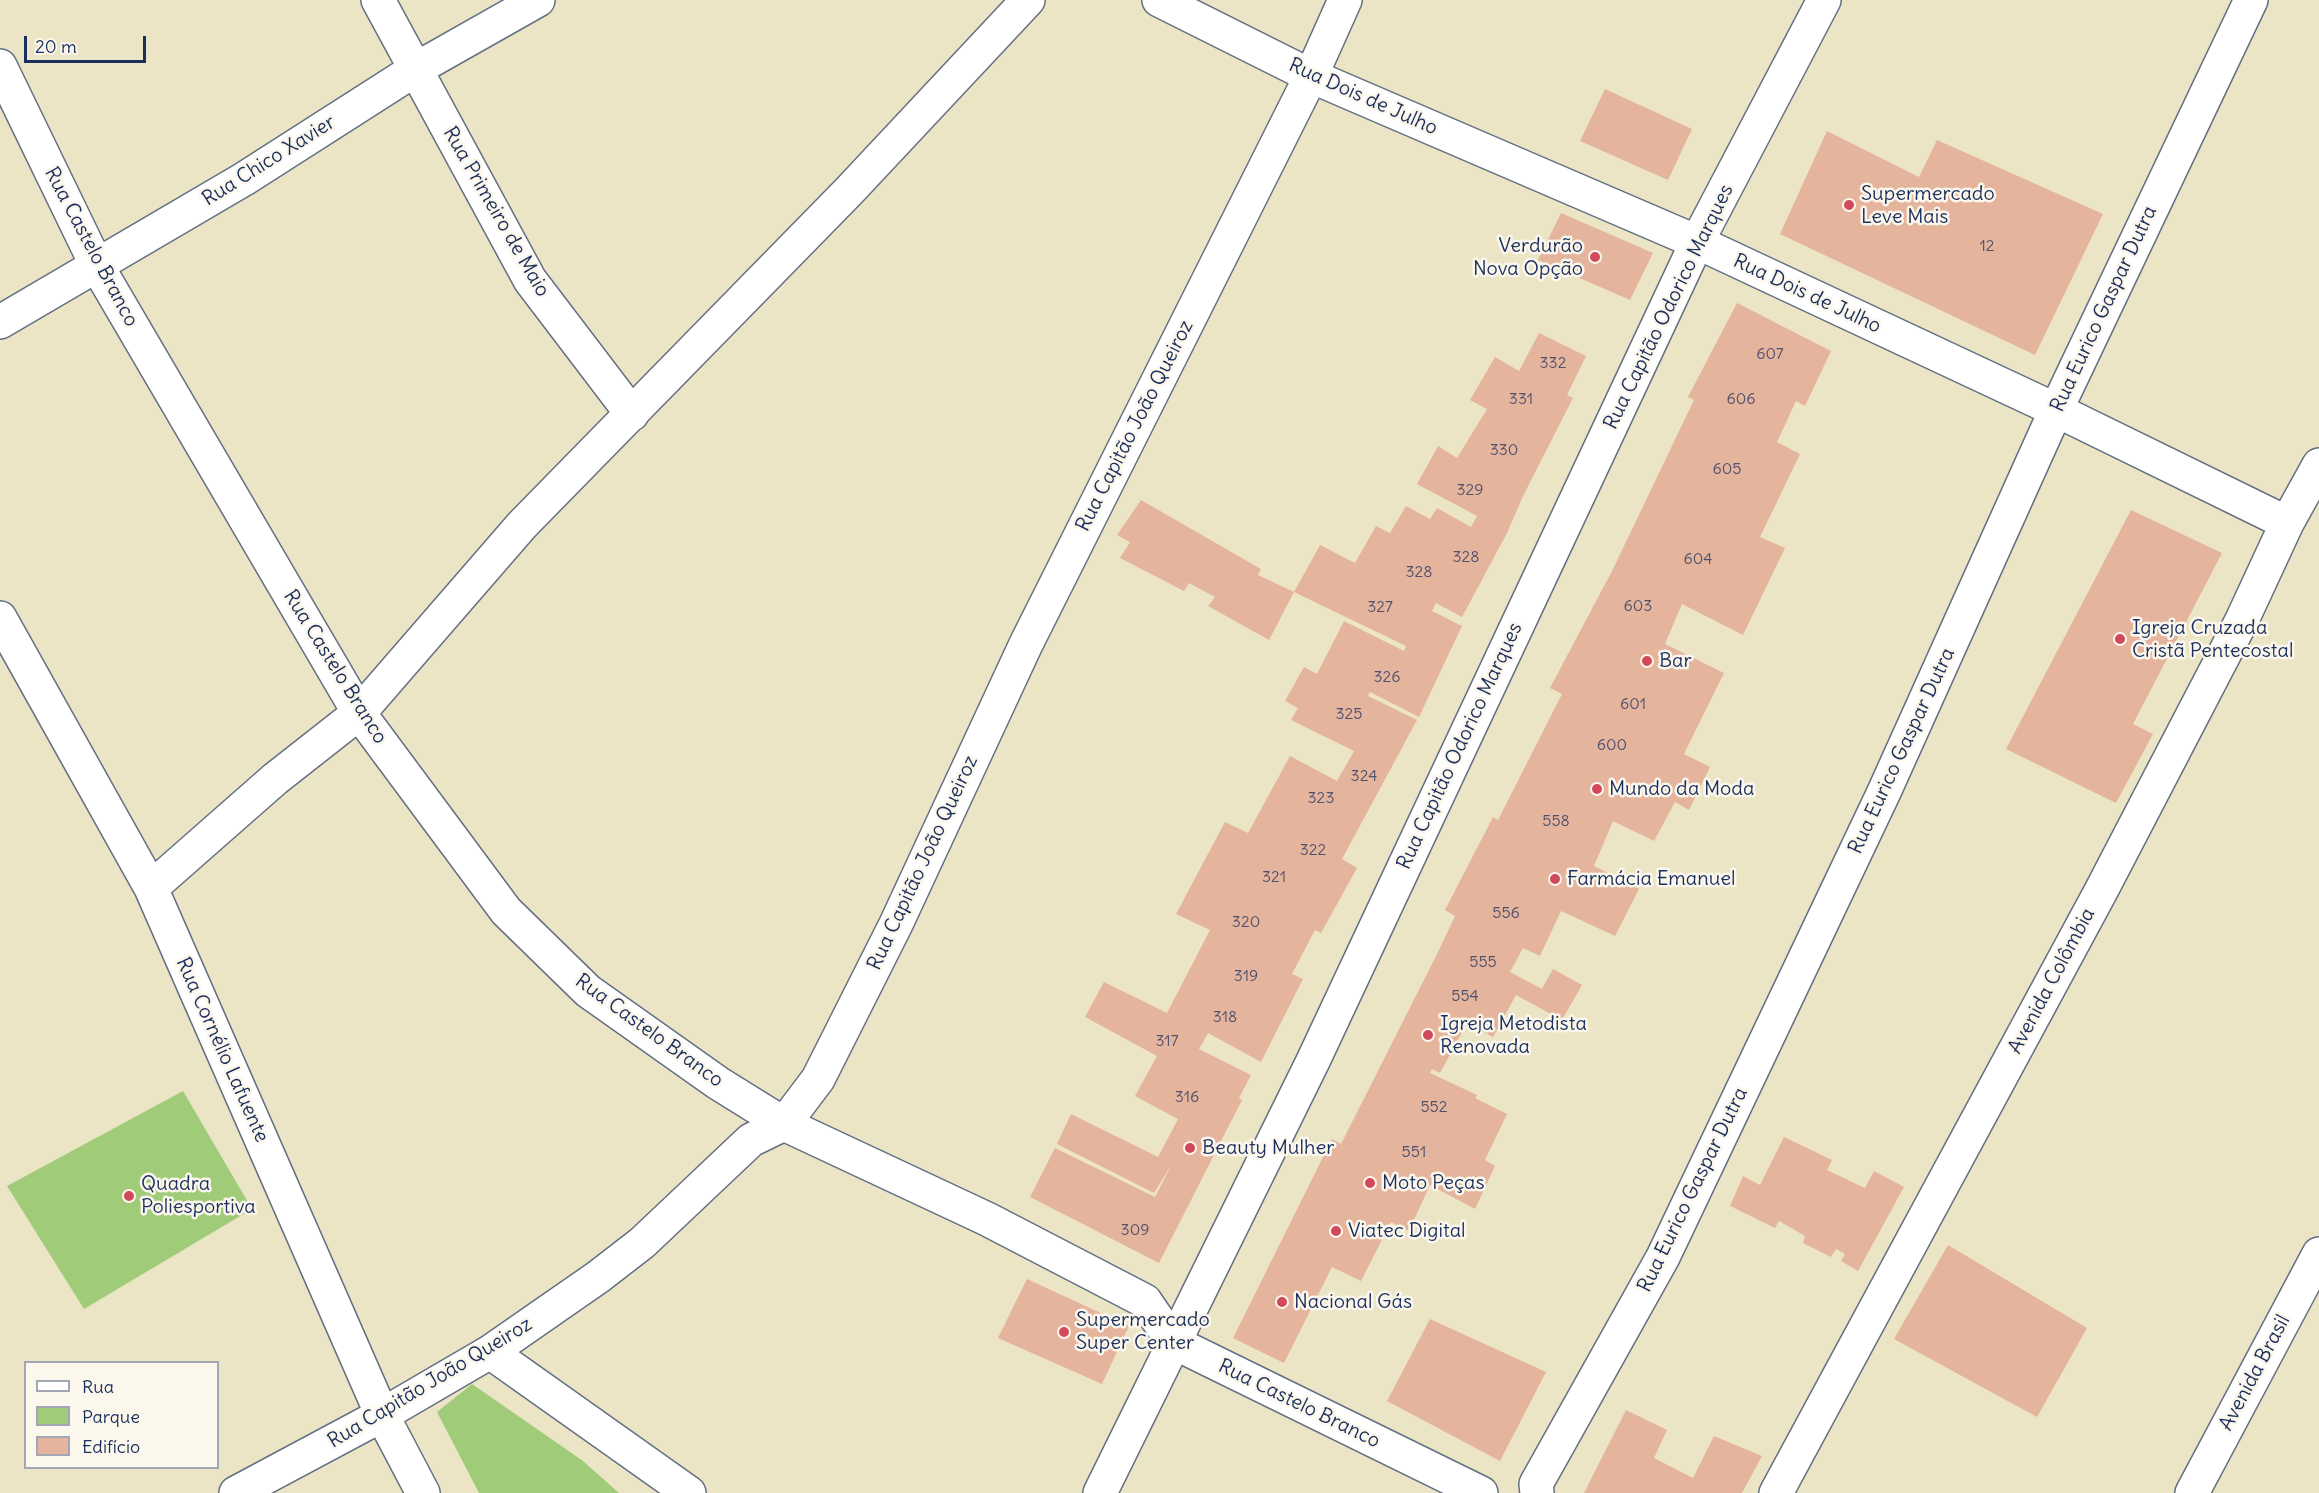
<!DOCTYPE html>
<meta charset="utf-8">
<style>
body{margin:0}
#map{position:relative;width:2319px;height:1493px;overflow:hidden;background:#ebe5c6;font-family:Delius,sans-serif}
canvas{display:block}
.legend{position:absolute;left:24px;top:1361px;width:195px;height:108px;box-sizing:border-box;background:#fbf7ec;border:2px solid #a1a7b3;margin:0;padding:8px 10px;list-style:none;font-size:18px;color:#1b2f5e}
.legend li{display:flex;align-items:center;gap:12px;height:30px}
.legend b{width:30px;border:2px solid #a1a7b3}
.scale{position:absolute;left:24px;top:36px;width:122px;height:27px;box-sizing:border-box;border:3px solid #1b2f5e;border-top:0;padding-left:8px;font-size:18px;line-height:21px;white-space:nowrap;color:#1b2f5e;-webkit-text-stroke:4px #fbf7ec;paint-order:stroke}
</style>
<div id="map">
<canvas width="2319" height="1493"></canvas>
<ul class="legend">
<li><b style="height:8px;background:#fff"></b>Rua</li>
<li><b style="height:16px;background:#a0cc7a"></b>Parque</li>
<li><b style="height:16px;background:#e5b49c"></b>Edifício</li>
</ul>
<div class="scale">20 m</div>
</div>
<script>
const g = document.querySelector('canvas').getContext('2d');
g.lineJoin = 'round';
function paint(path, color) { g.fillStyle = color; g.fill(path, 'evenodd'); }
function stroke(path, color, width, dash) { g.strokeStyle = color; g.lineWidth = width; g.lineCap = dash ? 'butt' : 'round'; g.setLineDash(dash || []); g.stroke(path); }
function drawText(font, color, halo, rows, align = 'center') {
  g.font = font + ' Delius,sans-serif'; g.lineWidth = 5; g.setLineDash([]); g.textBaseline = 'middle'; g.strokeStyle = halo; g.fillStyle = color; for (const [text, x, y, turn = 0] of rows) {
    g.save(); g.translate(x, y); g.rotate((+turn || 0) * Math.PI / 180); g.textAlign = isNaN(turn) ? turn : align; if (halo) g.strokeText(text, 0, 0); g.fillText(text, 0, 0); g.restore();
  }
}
const green = new Path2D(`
 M183,1091L252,1209L84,1309L7,1186Z
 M472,1384L583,1461L619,1493H479L437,1412Z`);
const building = new Path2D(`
 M1605,89L1692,129L1668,180L1580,141Z
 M1827,131L1919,177L1937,140L2103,214L2035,355L1780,234Z
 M1561,213L1653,253L1630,300L1538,260Z
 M1737,303L1831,351L1805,406L1796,401L1777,442L1800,454L1760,537L1785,548L1743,635L1682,604L1665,644L1724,673L1684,754L1710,767L1689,810L1675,802L1654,841L1613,821L1594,866L1639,889L1615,936L1561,911L1540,956L1523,948L1510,972L1542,989L1553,969L1582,985L1562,1020L1516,995L1493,1037L1467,1023L1440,1073L1432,1069L1430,1073L1477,1095L1475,1098L1507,1114L1485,1160L1495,1166L1475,1209L1430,1185L1409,1231L1391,1222L1361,1281L1332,1267L1284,1363L1233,1338L1332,1139L1341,1144L1437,954L1455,916L1445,910L1493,817L1498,820L1562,694L1550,688L1612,571L1694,400L1688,397Z
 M1539,333L1586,356L1567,395L1573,398L1523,496L1507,533L1462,617L1436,603L1432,611L1462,626L1419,717L1370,692L1368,696L1417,720L1342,859L1357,868L1321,933L1315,930L1292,974L1303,979L1261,1062L1208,1033L1199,1049L1251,1075L1239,1098L1242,1100L1159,1263L1030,1197L1055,1148L1155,1197L1172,1164L1154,1193L1057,1144L1071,1114L1158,1157L1178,1119L1135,1096L1157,1056L1085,1017L1104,982L1167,1013L1210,930L1176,914L1225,822L1248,833L1290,756L1337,781L1354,751L1291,720L1298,708L1285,701L1304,667L1317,674L1344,621L1404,651L1406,646L1294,592L1320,545L1355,563L1376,526L1390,533L1406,506L1430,519L1437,508L1471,527L1477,516L1417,484L1438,446L1457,458L1487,409L1470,400L1495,357L1519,371Z
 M1141,500L1261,569L1258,575L1294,592L1269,640L1208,606L1215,597L1189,583L1184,591L1120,558L1130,542L1117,535Z
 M2131,510L2222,553L2133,724L2153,734L2116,803L2006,749Z
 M1784,1137L1832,1160L1827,1170L1865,1188L1874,1171L1904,1187L1858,1271L1841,1261L1845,1254L1836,1249L1831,1257L1803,1243L1805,1236L1779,1221L1775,1228L1730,1206L1743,1176L1760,1185Z
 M1948,1245L2087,1328L2037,1417L1894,1339Z
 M1027,1279L1129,1326L1102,1384L998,1338Z
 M1430,1319L1546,1372L1500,1461L1387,1401Z
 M1626,1410L1667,1430L1654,1458L1693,1478L1714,1436L1762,1456L1742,1493H1584Z`);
const street = new Path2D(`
 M378,0L530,280L632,414
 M1159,0L1311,76L1697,242L2056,410L2287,523
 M0,66L96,264L359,713L506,911L588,991L718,1083L784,1124L987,1219L1145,1301L1173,1342L1481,1493
 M0,322L244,179L416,69L538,0
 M0,618L151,888L382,1415L423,1493
 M151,888L275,779L359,713L522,525L850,190L1028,0
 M490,1352L689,1493
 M236,1493L382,1415L490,1352L598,1277L642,1243L751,1140L784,1124L818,1079L896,924L1026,644L1311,76L1345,0
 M1100,1493L1313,1061L1697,242L1824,0
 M1537,1493L1536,1484L1663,1257L1884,792L2056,410L2251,0
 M1776,1493L2101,891L2242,620L2287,523L2319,465
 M2192,1493L2319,1254`);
const markers = [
 [1849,205,6,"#d1495b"],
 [1595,257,6,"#d1495b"],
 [2120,639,6,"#d1495b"],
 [1647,661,6,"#d1495b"],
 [1597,789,6,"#d1495b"],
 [1555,879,6,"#d1495b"],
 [1428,1035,6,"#d1495b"],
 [1190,1148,6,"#d1495b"],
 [1370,1183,6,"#d1495b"],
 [129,1196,6,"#d1495b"],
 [1336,1231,6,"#d1495b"],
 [1282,1302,6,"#d1495b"],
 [1064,1332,6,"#d1495b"]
];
const numberNames = [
 ["12",1987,246],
 ["607",1770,354],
 ["332",1553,363],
 ["331",1521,399],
 ["606",1741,399],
 ["330",1504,450],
 ["605",1727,469],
 ["329",1470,490],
 ["328",1466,557],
 ["604",1698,559],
 ["328",1419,572],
 ["603",1638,606],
 ["327",1380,607],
 ["326",1387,677],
 ["601",1633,704],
 ["325",1349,714],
 ["600",1612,745],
 ["324",1364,776],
 ["323",1321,798],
 ["558",1556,821],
 ["322",1313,850],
 ["321",1274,877],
 ["556",1506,913],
 ["320",1246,922],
 ["555",1483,962],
 ["319",1246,976],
 ["554",1465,996],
 ["318",1225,1017],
 ["317",1167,1041],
 ["316",1187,1097],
 ["552",1434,1107],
 ["551",1414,1152],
 ["309",1135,1230]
];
const streetNames = [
 ["Rua Dois de Julho",1363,97,24],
 ["Rua Chico Xavier",269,161,-32],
 ["Rua Primeiro de Maio",496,212,60],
 ["Rua Castelo Branco",91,247,62],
 ["Rua Dois de Julho",1807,294,25],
 ["Rua Capitão Odorico Marques",1669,307,-64],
 ["Rua Eurico Gaspar Dutra",2104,309,-65],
 ["Rua Capitão João Queiroz",1135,426,-63],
 ["Rua Castelo Branco",335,667,58],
 ["Rua Capitão Odorico Marques",1460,746,-65],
 ["Rua Eurico Gaspar Dutra",1902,751,-65],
 ["Rua Capitão João Queiroz",923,863,-65],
 ["Avenida Colômbia",2052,981,-62],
 ["Rua Castelo Branco",649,1031,36],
 ["Rua Cornélio Lafuente",222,1050,66],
 ["Rua Eurico Gaspar Dutra",1693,1190,-64],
 ["Avenida Brasil",2255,1373,-62],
 ["Rua Capitão João Queiroz",430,1383,-31],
 ["Rua Castelo Branco",1299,1404,26]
];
const poiNames = [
 ["Supermercado",1861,194],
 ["Leve Mais",1861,217],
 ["Verdurão",1583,246,"right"],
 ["Nova Opção",1583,269,"right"],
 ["Igreja Cruzada",2132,628],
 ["Cristã Pentecostal",2132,651],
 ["Bar",1659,661],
 ["Mundo da Moda",1609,789],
 ["Farmácia Emanuel",1567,879],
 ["Igreja Metodista",1440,1024],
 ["Renovada",1440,1047],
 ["Beauty Mulher",1202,1148],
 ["Moto Peças",1382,1183],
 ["Quadra",141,1184],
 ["Poliesportiva",141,1207],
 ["Viatec Digital",1348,1231],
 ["Nacional Gás",1294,1302],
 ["Supermercado",1076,1320],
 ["Super Center",1076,1343]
];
paint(green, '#a0cc7a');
paint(building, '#e5b49c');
stroke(street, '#646f82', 36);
stroke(street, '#fff', 33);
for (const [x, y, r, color] of markers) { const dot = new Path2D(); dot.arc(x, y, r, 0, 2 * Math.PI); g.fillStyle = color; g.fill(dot); stroke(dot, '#fbf7ec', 2); }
drawText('16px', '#4e506e', null, numberNames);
drawText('20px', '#1b2f5e', '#fbf7ec', streetNames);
drawText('20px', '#1b2f5e', '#fbf7ec', poiNames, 'left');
</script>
